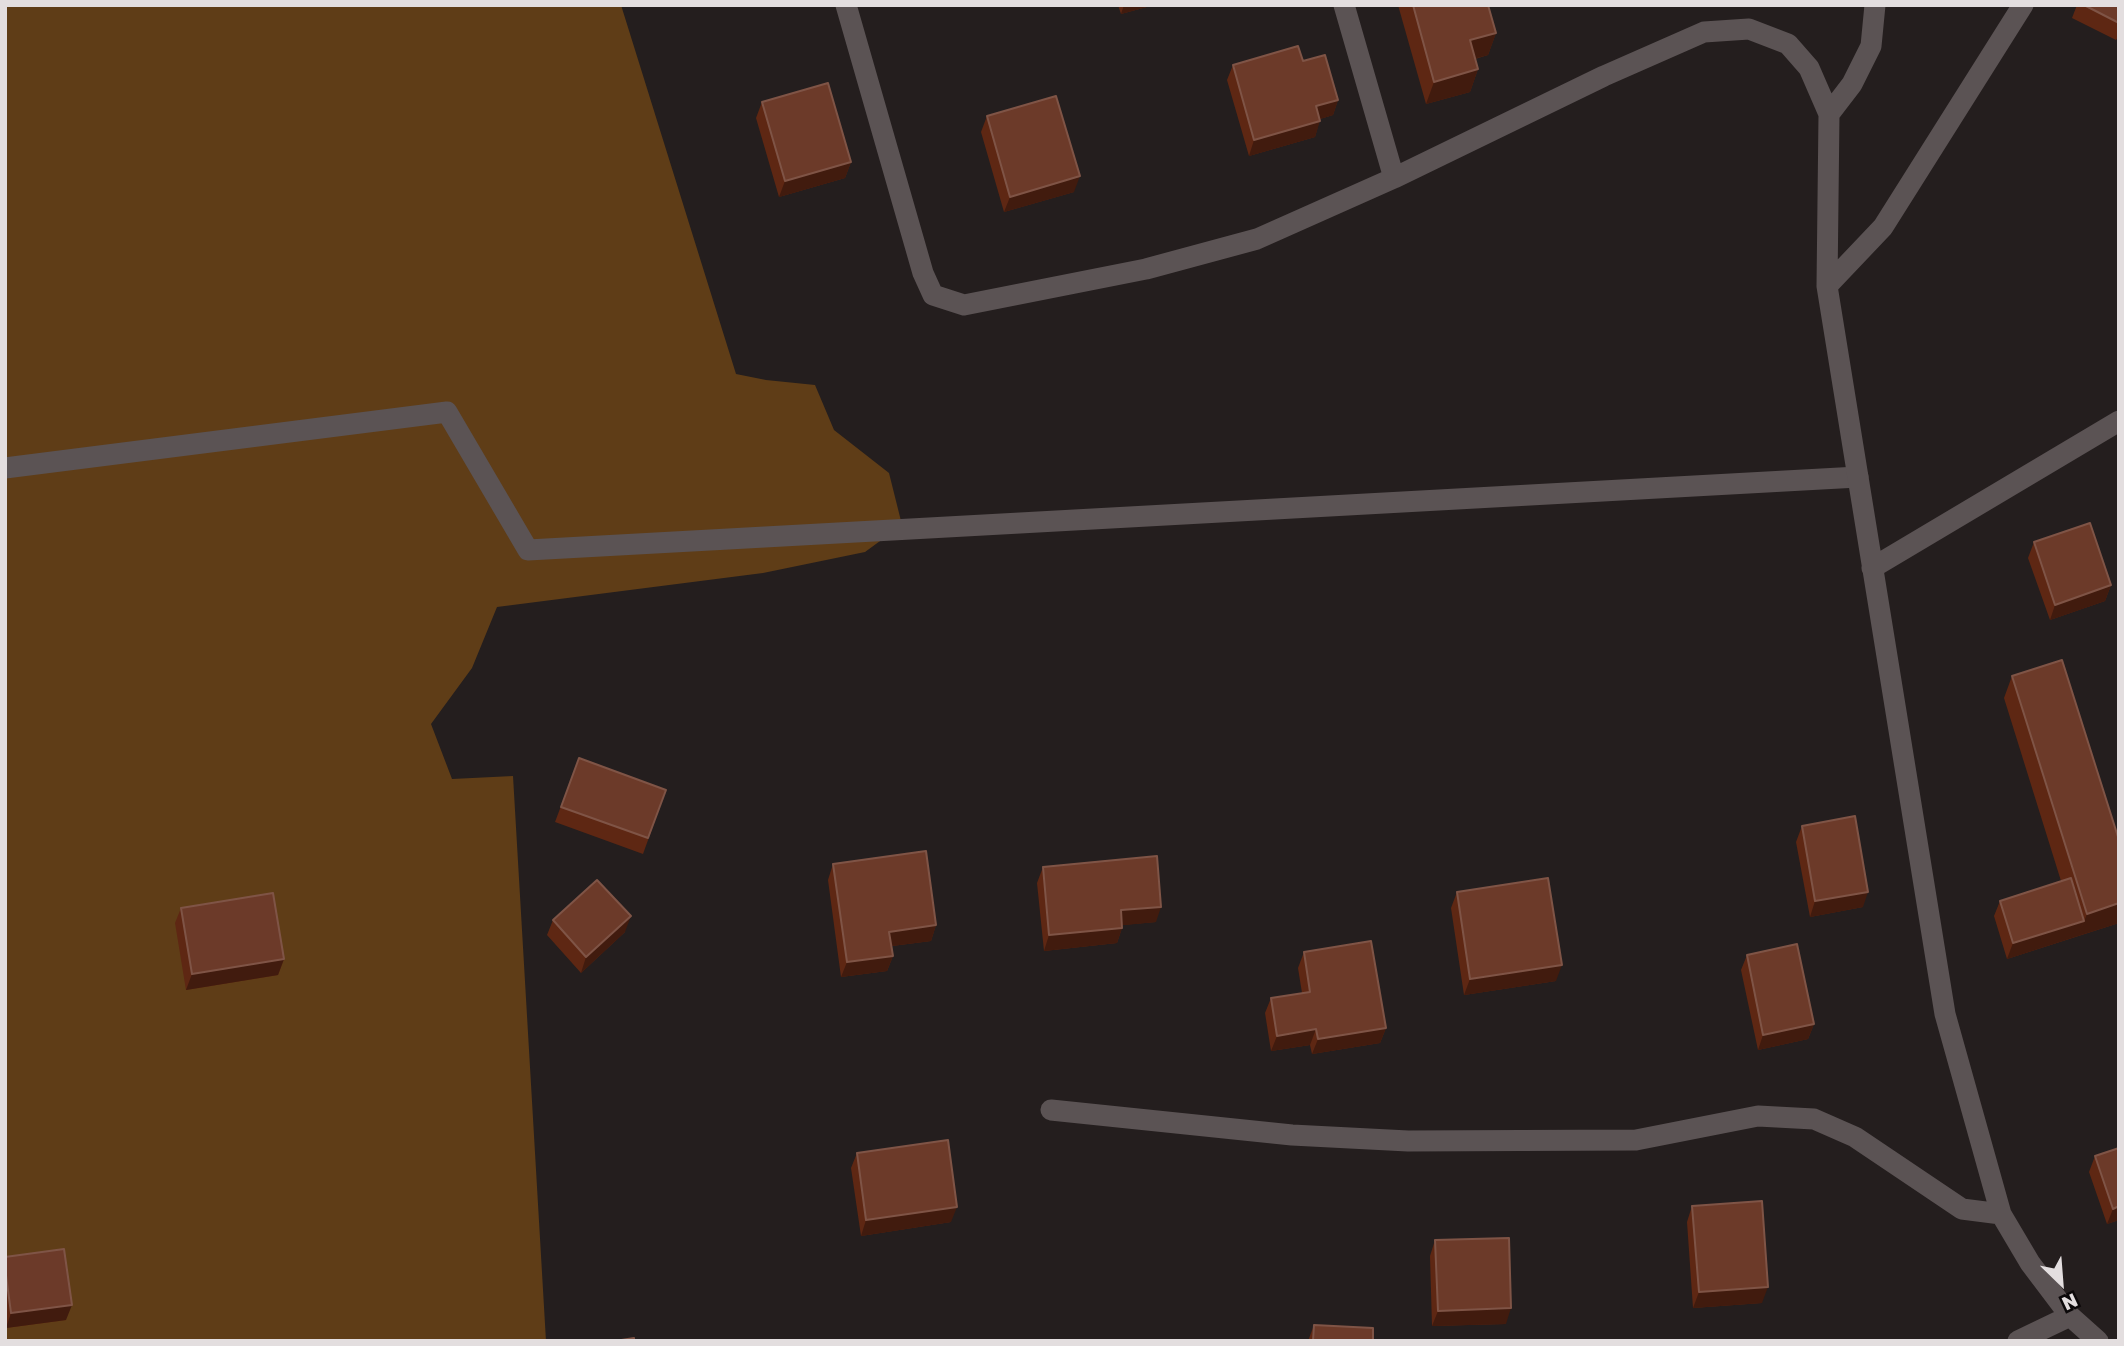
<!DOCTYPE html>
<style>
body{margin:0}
#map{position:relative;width:2124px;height:1346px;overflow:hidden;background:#241e1e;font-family:"Golos Text",sans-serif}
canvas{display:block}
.frame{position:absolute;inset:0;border:7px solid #e3dedf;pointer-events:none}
.north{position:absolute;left:2026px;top:1248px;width:70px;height:70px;-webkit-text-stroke:5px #0b0809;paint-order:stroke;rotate:155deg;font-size:19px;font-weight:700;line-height:28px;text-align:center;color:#e3dedf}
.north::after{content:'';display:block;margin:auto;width:24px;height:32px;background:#e3dedf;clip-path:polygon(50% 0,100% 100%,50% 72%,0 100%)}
</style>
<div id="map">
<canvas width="2124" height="1346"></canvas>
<div class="frame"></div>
<div class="north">N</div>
</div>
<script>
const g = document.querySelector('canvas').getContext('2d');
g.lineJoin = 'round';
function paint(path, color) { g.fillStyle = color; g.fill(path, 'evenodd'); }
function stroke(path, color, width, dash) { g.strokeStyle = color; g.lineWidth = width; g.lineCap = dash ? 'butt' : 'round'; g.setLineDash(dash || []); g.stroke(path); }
const forest = new Path2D(`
 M5,5H621L736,374L766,380L815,385L834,430L889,473L902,525L865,552L763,573L497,607L472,668L431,724L452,779L513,776L546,1341H5Z`);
const service = new Path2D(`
 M5,468L447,412L528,550L1858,477`);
const minor = new Path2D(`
 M846,5L923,273L933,295L964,305L1146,269L1257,239L1394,178L1604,76L1704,32L1749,29L1788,44L1809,68L1829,114
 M1344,5L1394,178
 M2023,5L1883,227L1827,286L1945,1014L2001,1214L2030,1263L2070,1316L2098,1341
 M1827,286L1829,114L1852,84L1871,46L1875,5
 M1872,568L2119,421
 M1051,1110L1292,1135L1408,1141L1636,1140L1758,1116L1814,1119L1855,1137L1962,1209L2001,1214
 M2018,1341L2070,1316`);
const wall = new Path2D(`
 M1118,5H1154L1121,14Z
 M1398,5H1488L1496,33L1488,55L1475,59L1478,69L1470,92L1426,104Z
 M2077,5H2119V36L2116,40L2072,18Z
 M1303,61L1338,100L1333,115L1320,119L1315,137L1249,156L1227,80L1233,65Z
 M762,102L851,162L845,178L779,197L756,118Z
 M987,116L1074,192L1004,212L981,132Z
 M2034,542L2111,585L2105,601L2050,620L2028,558Z
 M2012,676L2119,923L2007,959L1994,916L2000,901L2061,881L2004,698Z
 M579,758L666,790L643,854L555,822Z
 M1802,826L1863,907L1810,917L1796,842Z
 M833,864L936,925L931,941L892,946L893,956L887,971L841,977L828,880Z
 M1043,867L1156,922L1122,925V928L1117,943L1044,951L1037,883Z
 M1457,892L1556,981L1464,995L1451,908Z
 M181,908L284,959L278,975L186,990L175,923Z
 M553,920L625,932L581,973L547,935Z
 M1304,952L1386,1028L1380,1043L1312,1054L1310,1045L1271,1051L1265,1013L1271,998L1302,993L1298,968Z
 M1747,955L1814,1024L1808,1039L1758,1050L1741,970Z
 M857,1153L951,1222L861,1236L851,1168Z
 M2095,1156L2119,1220L2107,1224L2089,1172Z
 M1692,1206L1762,1303L1693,1308L1687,1222Z
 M1435,1240L1506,1324L1432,1326L1430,1256Z
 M5,1257L66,1320L6,1328Z
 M1314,1325L1373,1341H1308Z`);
const shadedWall = new Path2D(`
 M1124,5H1154L1121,14Z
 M1496,33L1488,55L1462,62L1470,40Z
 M1478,69L1470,92L1426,104L1434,82Z
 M1338,100L1333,115L1310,122L1316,106Z
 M1320,121L1315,137L1249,156L1254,140Z
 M851,162L845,178L779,197L785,181Z
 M1080,176L1074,192L1004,212L1010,197Z
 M2111,585L2105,601L2050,620L2055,605Z
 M1868,892L1863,907L1810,917L1815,901Z
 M2119,903V923L2078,936L2087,914Z
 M1161,907L1156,922L1115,926L1121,910Z
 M631,916L625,932L581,973L586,957Z
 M2084,921L2078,936L2007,959L2013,943Z
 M936,925L931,941L884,947L889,932Z
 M1122,928L1117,943L1044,951L1049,935Z
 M893,956L887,971L841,977L847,962Z
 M284,959L278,975L186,990L192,974Z
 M1562,965L1556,981L1464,995L1470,979Z
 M1814,1024L1808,1039L1758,1050L1763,1035Z
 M1386,1028L1380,1043L1312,1054L1318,1039Z
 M1316,1029L1310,1045L1271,1051L1277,1036Z
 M2119,1206V1220L2107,1224L2113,1209Z
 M957,1207L951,1222L861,1236L866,1220Z
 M1768,1287L1762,1303L1693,1308L1699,1292Z
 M72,1305L66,1320L6,1328L11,1313Z
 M1511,1308L1506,1324L1432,1326L1438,1311Z`);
const building = new Path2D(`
 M1413,5H1488L1496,33L1470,40L1478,69L1434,82Z
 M2084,5H2119V23Z
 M1298,46L1303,61L1325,55L1338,100L1316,106L1320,121L1254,140L1233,65Z
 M828,83L851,162L785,181L762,102Z
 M1056,96L1080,176L1010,197L987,116Z
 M2090,523L2111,585L2055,605L2034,542Z
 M2062,660L2119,840V903L2087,914L2012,676Z
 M579,758L666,790L648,838L561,807Z
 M1855,816L1868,892L1815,901L1802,826Z
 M926,851L936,925L889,932L893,956L847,962L833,864Z
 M1157,856L1161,907L1121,910L1122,928L1049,935L1043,867Z
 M1548,878L1562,965L1470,979L1457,892Z
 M2071,878L2084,921L2013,943L2000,901Z
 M597,880L631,916L586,957L553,920Z
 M273,893L284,959L192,974L181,908Z
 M1371,941L1386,1028L1318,1039L1316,1029L1277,1036L1271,998L1310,992L1304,952Z
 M1797,944L1814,1024L1763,1035L1747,955Z
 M948,1140L957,1207L866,1220L857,1153Z
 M2119,1148V1206L2113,1209L2095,1156Z
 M1762,1201L1768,1287L1699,1292L1692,1206Z
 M1509,1238L1511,1308L1438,1311L1435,1240Z
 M64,1249L72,1305L11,1313L5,1268V1257Z
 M1314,1325L1373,1328V1341H1313Z
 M634,1338V1341H615Z`);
paint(forest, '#5f3d17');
stroke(service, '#5b5354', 21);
stroke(minor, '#5b5354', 21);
paint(wall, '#5e2713');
paint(shadedWall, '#411b0e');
paint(building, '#6c3a29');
stroke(building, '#7f5446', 2);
</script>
